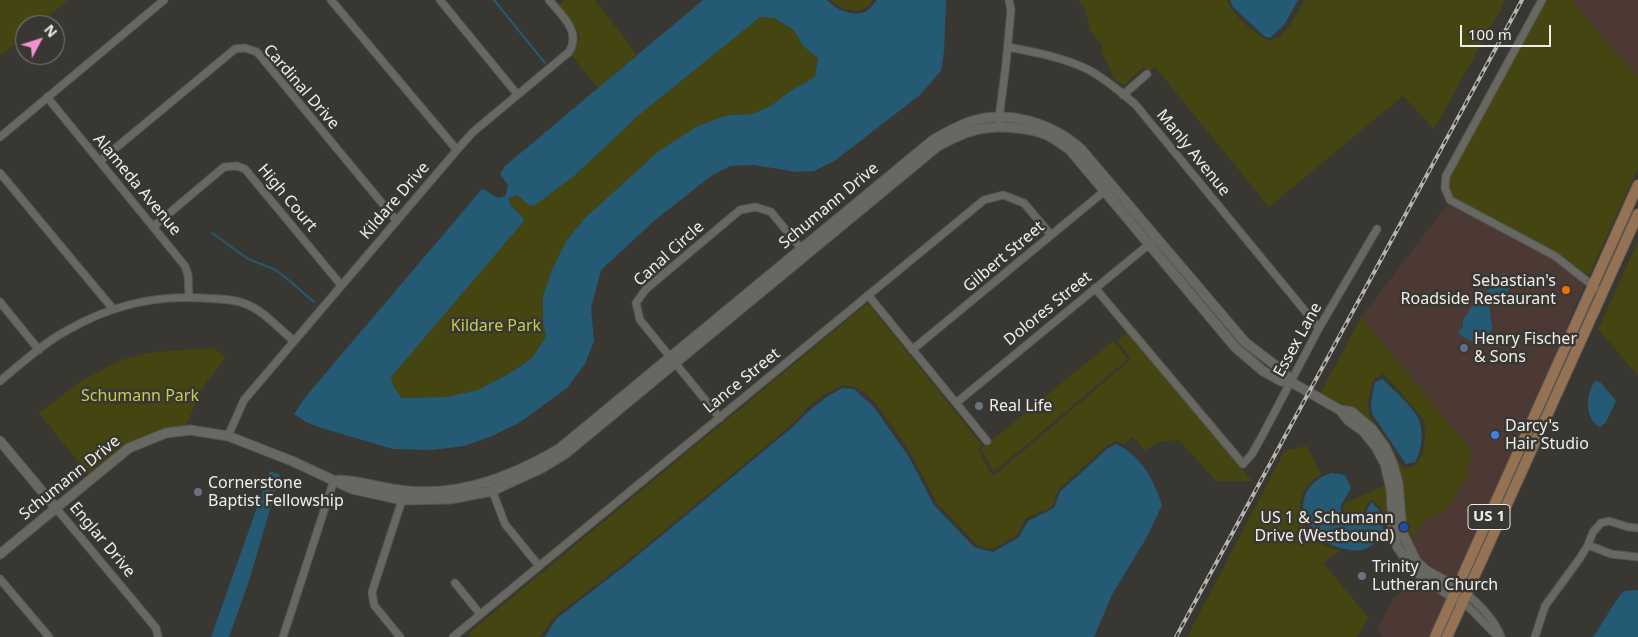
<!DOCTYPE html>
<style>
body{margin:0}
#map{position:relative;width:1638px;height:637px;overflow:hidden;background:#383732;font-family:"Noto Sans",sans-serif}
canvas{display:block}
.north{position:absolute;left:15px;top:15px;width:50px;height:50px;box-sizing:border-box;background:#383732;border:1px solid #81807c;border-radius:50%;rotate:50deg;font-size:14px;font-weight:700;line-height:20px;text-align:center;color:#efeeeb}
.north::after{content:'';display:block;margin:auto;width:18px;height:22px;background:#f690d0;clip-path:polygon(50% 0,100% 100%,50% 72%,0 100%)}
.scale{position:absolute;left:1460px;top:25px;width:91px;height:22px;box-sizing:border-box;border:2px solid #efeeeb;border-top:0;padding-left:6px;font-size:15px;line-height:18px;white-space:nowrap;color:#efeeeb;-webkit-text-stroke:4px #383732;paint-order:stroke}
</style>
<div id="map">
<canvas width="1638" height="637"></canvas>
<div class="north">N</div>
<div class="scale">100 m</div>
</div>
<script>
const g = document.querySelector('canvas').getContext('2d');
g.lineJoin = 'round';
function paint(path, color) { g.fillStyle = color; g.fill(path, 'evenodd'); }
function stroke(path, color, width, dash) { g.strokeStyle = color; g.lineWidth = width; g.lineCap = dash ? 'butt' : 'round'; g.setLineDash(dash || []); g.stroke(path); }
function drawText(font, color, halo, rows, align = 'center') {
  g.font = font + ' "Noto Sans",sans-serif'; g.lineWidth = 5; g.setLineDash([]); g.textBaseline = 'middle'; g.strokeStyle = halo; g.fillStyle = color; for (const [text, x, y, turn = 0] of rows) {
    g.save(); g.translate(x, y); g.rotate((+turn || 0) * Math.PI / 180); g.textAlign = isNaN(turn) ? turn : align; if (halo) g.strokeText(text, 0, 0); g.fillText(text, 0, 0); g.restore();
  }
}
const commercial = new Path2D(`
 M1572,0H1638V76L1616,54Z
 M1448,204L1553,259L1585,284L1523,429L1454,582L1429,568L1419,559L1409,541L1425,520L1446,510L1468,476L1471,450L1361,317ZM1499,278L1512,288L1507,292L1506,298L1503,302L1492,300L1490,302L1489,307L1493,323L1464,338L1458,332L1463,326V320L1480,298Z
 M1416,578L1447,598L1429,637H1383L1377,629L1393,599Z`);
const green = new Path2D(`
 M0,0H68L38,25H25V36L0,56Z
 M565,0H595L637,55L598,88L572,56L580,38L575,26L559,5Z
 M831,0H873C871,2 868,7 865,8C855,14 838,8 831,0Z
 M1078,0H1227C1232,14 1256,36 1270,41L1273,39H1278L1291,24L1305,0H1506L1434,129L1403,96L1269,207L1155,67L1150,70L1143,68L1124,85L1113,79L1110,68L1102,53V45L1089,29L1090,26L1084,7Z
 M1546,0H1572L1616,54L1638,76V168L1589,275L1576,268L1557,253L1453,198L1448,187L1449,176Z
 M760,17L774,18L794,30L803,46L818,58L815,77L789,92L772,105L753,114L728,115L620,187L585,218L566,241L543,322L546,337L532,358L510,373L478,390L446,397L402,398L393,386L390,377L524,221C520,211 510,209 509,198L517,195L531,206L574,176L638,116Z
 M1638,241V376L1598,329Z
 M868,303L982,445L978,450L992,475H995L1129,361L1130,357L1117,341L1127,332L1252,481H1216L1179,440L1158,442L1145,451L1133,437L1124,444L1116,441L1105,447L1058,490L1052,507L1026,518L1017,535L1006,542L993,549L986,548L976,544L937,503L910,452L877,405L864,392L854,387L843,385L825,394L811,404L794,423L625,563L554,617L544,632L539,637H470V632Z
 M1361,317L1471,450L1468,476L1446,510L1425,520L1409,541L1404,525L1402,500L1358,412L1320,394ZM1383,373L1423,418L1426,431L1423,453L1416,464L1408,468H1404L1398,461L1390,444L1369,415L1368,403L1373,381Z
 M1113,341L1128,359L994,472L981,449Z
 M214,348L226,357L205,384L185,427C144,431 120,450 89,475L39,413L81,381L121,360L154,352Z
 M1307,446L1321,474C1300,488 1293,509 1308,530C1310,533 1312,537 1315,540C1321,545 1333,547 1340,551L1323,563L1369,618L1357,637H1187L1285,450Z
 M1387,484V524L1385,527L1382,509L1372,500L1369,501L1362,514L1353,520L1346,516L1343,507L1344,504Z`);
const water = new Path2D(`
 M703,0H827C835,9 853,17 865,12C869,10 874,3 877,0H946L944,52L941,71L920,95L833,162L814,171L797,172L754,165L730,166L711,176L654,221L601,270L591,308L594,341L585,364L567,388L519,423L492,436L464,446L432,450L393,449L318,427L306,422L294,414L307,395L482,189C492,191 495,203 506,195L508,185L500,174L505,166ZM760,17L774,18L794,30L803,46L818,58L815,77L789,92L772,105L753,114L728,115L698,126L659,151L585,218L566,241L550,275L543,297V322L546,337L532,358L510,373L478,390L446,397L402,398L393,386L391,377L524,221C521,211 509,209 509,198L517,195L529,205L534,206L574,176L638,116Z
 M1230,0H1298L1284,25L1270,38L1264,36L1233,7Z
 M1504,273L1513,282V285L1507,292L1506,298L1503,302L1492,300L1490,302C1487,317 1501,330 1482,343C1472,342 1465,339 1458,332L1463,326V320L1472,306L1495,283L1501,274Z
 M1382,379C1392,388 1415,409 1419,420C1424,433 1422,450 1415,462L1406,464L1372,414L1371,403L1375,382Z
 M1595,381L1600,382L1616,401L1606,422L1600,427C1584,420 1586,393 1595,381Z
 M843,388L854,389L874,407L909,457L934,505L974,547L993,552L1019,537L1028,521L1054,508L1060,492L1107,449L1116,444C1141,455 1154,480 1162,505L1147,537L1113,593L1094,637H545L556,619L626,565L795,425C810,409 824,397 843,388Z
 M270,471L280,475L249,581L229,637H211Z
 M1332,473L1345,475L1351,488L1340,507L1344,519L1354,523L1364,516L1371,502L1380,511L1383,530C1380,535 1376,543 1371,546C1361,552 1353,551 1341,548C1300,539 1286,487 1332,473Z
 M1638,590V637H1593L1620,595L1625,591Z`);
const stream = new Path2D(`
 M494,0L545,63
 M212,233L248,259L274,269L285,277L314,302`);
const minor = new Path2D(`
 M331,0L457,150
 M440,0L517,94
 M1542,0L1446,176L1445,188L1450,200L1555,256L1602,293
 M1008,47C1034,52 1062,57 1087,69C1105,78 1120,92 1135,104L1319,328
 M1123,95L1147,74
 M47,97L185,266L188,275L189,297
 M998,126L1006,64L1011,10L1009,0
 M0,137L164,0
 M100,161L235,49L245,48L257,52L396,220
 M0,173L113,309
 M154,226L224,167L237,166L245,169L341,285
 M1095,288L1243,464L1252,454L1261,438L1319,328L1377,229
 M868,295L987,441
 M0,302L39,350
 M912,350L1107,189
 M0,381C21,364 42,344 66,331C107,307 154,295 201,298C216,299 232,298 246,304C264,311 279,329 294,341
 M956,403L1153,241
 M720,418L640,320L636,303L646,289L740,210L756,207L771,212L804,252
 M228,436L244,400L457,150L473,132L569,52C582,31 561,15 549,0
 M489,482L505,524L539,566
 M56,508L156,628L158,637
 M1588,545L1611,554L1638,557
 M0,579L49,637
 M455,583L480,614
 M1467,594C1481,606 1495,620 1501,637
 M1463,603C1477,613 1486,627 1499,637
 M283,637L334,480
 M400,637L374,605L372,592L403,497
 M453,637L984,200L1003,195L1024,203L1051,235
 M1535,637L1545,606L1580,558L1588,545L1593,532L1601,523L1609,521L1628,527L1638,528`);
const tertiary = new Path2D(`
 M1340,410L1352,412L1372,429L1385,447L1392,462L1398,483L1402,532L1416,561L1427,571L1463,591
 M0,441L56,508
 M339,480C362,481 384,489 407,491C463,496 512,476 559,449L933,140C945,133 958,126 972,121C1009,110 1052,123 1081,149L1245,342L1284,372L1291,382
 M0,554L129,448L166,433L190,430L228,436L292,461L352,489L402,500L450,499L492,491L542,468L565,454L938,146C966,131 984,124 1016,128C1026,129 1038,131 1047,135C1055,139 1063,145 1070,150L1235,347L1263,371L1281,381L1291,382L1340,410L1348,420L1363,431L1376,447L1385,464L1391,489L1393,527L1397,546L1412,568L1424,579L1463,603`);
const primary = new Path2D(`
 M1435,637L1638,185
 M1447,637L1638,214`);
const rail = new Path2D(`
 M1176,637L1522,0`);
const markers = [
 [1566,290,5,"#e8710a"],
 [1464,348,5,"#5c6f8a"],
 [979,406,5,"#6b7280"],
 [1495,435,5,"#3f7fe0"],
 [198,492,5,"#6b7280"],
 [1404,527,5,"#1a4fb4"],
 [1362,576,5,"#6b7280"]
];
const shields = [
 [1489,517,42]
];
const shieldNames = [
 ["US 1",1489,517]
];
const streetNames = [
 ["Cardinal Drive",301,87,49],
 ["Manly Avenue",1193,153,51],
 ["Alameda Avenue",137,185,50],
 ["High Court",287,198,50],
 ["Kildare Drive",395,201,-49],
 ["Schumann Drive",829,206,-40],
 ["Canal Circle",669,254,-42],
 ["Gilbert Street",1004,257,-40],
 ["Dolores Street",1048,309,-39],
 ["Essex Lane",1298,340,-61],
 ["Lance Street",742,381,-39],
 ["Schumann Drive",70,478,-39],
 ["Englar Drive",102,540,50]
];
const poiNames = [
 ["Sebastian's",1556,281,"right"],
 ["Roadside Restaurant",1556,299,"right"],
 ["Henry Fischer",1474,339],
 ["& Sons",1474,357],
 ["Real Life",989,406],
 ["Darcy's",1505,426],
 ["Hair Studio",1505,444],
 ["Cornerstone",208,483],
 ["Baptist Fellowship",208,501],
 ["US 1 & Schumann",1394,518,"right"],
 ["Drive (Westbound)",1394,536,"right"],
 ["Trinity",1372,567],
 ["Lutheran Church",1372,585]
];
const parkNames = [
 ["Kildare Park",496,326],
 ["Schumann Park",140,396]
];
paint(commercial, '#4d3934');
paint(green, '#444510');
paint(water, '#245a74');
stroke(stream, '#245a74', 2);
stroke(minor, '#555450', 9);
stroke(tertiary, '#555450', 11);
stroke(primary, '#555450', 12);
stroke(minor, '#686863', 7);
stroke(tertiary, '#686863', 9);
stroke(primary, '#947253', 10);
stroke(rail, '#b6b5b1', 4);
stroke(rail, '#383732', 2, [5.5]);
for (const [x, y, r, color] of markers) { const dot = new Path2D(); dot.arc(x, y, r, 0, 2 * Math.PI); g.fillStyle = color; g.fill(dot); stroke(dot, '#383732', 2); }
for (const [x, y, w] of shields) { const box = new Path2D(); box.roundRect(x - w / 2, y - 12.5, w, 25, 4); g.fillStyle = '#383732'; g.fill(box); stroke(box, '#efeeeb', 1); }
drawText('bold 15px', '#efeeeb', null, shieldNames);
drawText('16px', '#efeeeb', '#383732', streetNames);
drawText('16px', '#efeeeb', '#383732', poiNames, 'left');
drawText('16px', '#c8cc4e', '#383732', parkNames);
</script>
